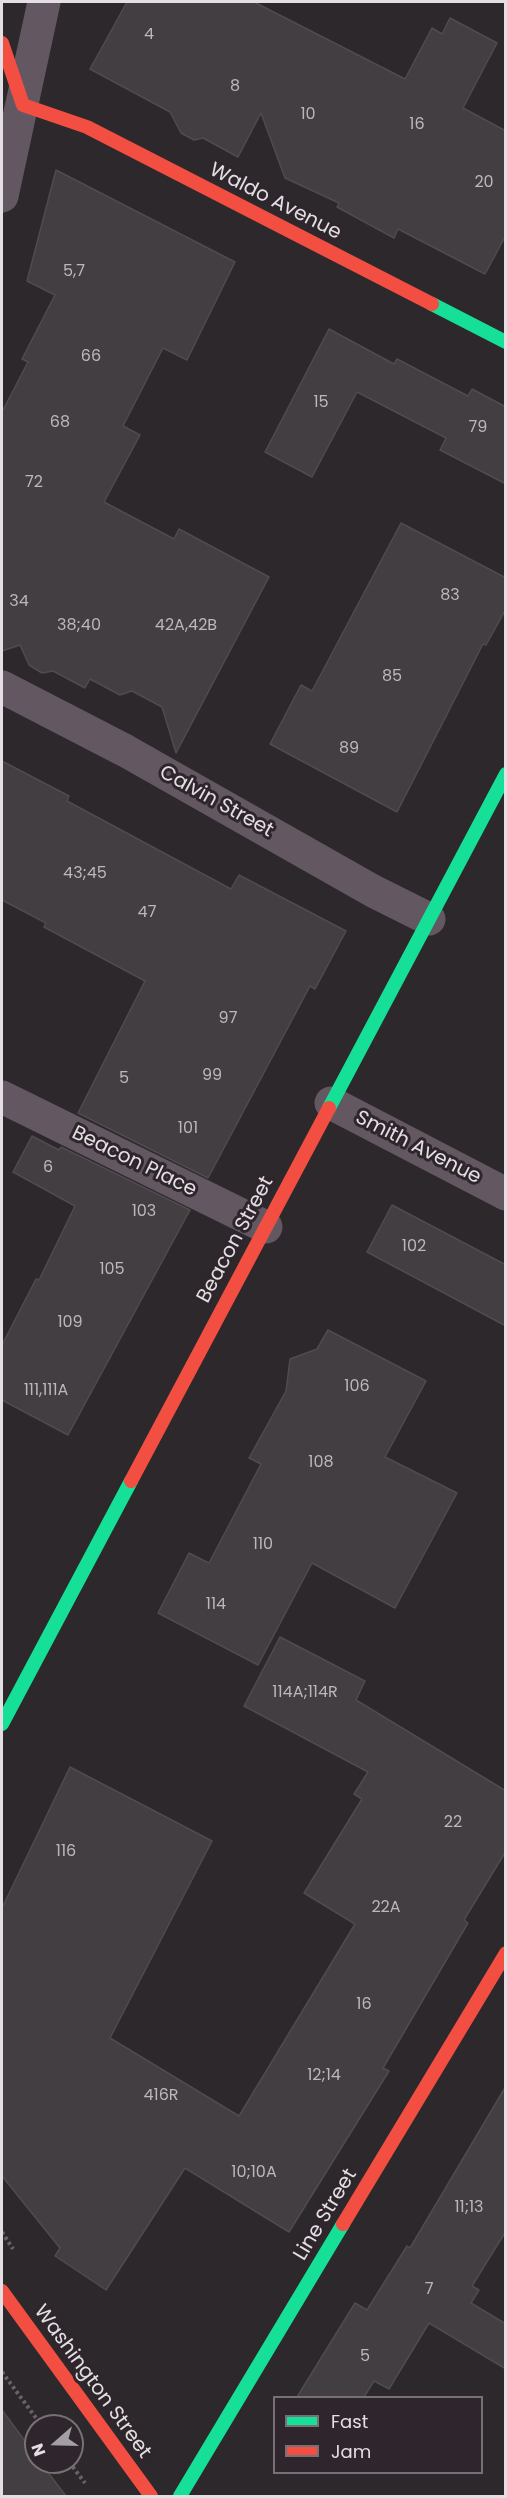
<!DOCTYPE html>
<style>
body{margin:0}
#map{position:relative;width:507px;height:2498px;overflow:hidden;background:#2c282b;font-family:Poppins,sans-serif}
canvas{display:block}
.frame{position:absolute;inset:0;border:3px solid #e4dfe3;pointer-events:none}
.legend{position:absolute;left:273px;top:2396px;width:210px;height:78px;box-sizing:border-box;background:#2e262c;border:2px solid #777075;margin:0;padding:8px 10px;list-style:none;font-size:18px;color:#e4dfe3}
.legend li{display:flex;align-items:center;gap:12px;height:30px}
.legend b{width:30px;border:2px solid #777075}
.north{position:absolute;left:24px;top:2414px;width:60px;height:60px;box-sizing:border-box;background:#2e262c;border:2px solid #777075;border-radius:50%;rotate:250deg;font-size:16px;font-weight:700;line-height:24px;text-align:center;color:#e4dfe3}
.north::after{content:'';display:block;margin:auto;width:21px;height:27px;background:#a49fa3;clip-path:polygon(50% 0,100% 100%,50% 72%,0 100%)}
</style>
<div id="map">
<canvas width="507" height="2498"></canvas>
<div class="frame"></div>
<ul class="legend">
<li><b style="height:8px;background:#16e098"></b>Fast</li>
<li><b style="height:8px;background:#f24e42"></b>Jam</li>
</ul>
<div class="north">N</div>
</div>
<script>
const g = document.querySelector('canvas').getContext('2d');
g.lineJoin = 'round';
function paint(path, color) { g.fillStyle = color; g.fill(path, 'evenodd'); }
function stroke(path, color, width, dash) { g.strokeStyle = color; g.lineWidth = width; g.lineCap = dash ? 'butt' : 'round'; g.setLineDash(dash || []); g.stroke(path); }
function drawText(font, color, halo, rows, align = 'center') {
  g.font = font + ' Poppins,sans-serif'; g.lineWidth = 6; g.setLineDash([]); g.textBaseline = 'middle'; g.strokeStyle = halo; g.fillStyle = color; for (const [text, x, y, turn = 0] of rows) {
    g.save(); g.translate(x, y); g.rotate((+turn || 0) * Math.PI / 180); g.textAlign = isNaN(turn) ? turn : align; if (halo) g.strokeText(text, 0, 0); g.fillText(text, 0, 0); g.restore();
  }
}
const building = new Path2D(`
 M127,2H254L405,79L432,28L442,34L450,18L497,43L463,108L506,131V235L485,274L398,229L394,238L337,207L339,203L285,178L261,113L238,157L203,138L194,140L181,133L170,112L90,69Z
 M56,170L235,262L187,360L163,348L123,426L140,435L104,502L174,539L179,529L269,577L176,753L162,707L132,691L120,695L90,679L85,688L53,671L42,673L29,665L20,645L2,651V412L28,362L22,359L55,295L27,281Z
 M329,329L394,364L397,359L468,396L472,389L506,407V484L440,450L446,438L357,392L312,477L265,452Z
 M401,523L506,578V609L486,645L483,644L397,812L270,744L301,685L312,691Z
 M2,761L69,796L67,801L231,889L239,875L346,931L315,989L310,986L208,1178L78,1113L145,981L44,927L46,923L2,900Z
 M32,1136L59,1150L61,1147L190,1210L68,1435L2,1400V1345L36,1279L39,1280L75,1206L13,1172Z
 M392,1205L506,1265V1326L367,1252Z
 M328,1330L426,1381L385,1457L457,1493L395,1608L312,1563L258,1665L158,1613L189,1553L209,1563L261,1464L249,1458L286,1391L290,1359L317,1349Z
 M280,1637L365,1681L356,1700L506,1791V1851L464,1920L468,1923L383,2068L389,2071L289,2232L185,2168L106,2290L55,2256L60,2248L2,2176V1908L70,1767L212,1841L110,2038L239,2116L355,1924L304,1893L362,1799L354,1794L368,1772L244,1706Z
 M506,2086V2231L472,2286L479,2290L471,2303L506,2324V2369L429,2323L389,2389L374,2381L364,2397H297L355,2303L367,2310L407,2246L410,2248Z
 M2,2410L36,2456V2462H40L66,2496H2Z`);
const path = new Path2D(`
 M2,2232L13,2249
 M2,2372L42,2426
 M69,2462L85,2483`);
const street = new Path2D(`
 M2,196L44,2
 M2,687L126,751L373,891L429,919
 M2,1097L266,1227
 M331,1103L506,1194`);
const fast = new Path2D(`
 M432,304L506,342
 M329,1108L506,774
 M2,1724L131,1481
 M180,2496L343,2224`);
const jam = new Path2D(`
 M2,43L23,105L87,127L432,304
 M131,1481L329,1108
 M343,2224L506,1953
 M2,2291L151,2496`);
const numberNames = [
 ["4",149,35],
 ["8",235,87],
 ["10",308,115],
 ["16",417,125],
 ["20",484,183],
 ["5,7",74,272],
 ["66",91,357],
 ["15",321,403],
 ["68",60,423],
 ["79",478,428],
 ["72",34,483],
 ["83",450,596],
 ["34",19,602],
 ["38;40",79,626],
 ["42A,42B",186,626],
 ["85",392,677],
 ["89",349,749],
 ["43;45",85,874],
 ["47",147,913],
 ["97",228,1019],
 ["99",212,1076],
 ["5",124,1079],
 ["101",188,1129],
 ["6",48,1168],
 ["103",144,1212],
 ["102",414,1247],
 ["105",112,1270],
 ["109",70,1323],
 ["106",357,1387],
 ["111,111A",46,1391],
 ["108",321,1463],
 ["110",263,1545],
 ["114",216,1605],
 ["114A;114R",305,1693],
 ["22",453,1823],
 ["116",66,1852],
 ["22A",386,1908],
 ["16",364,2005],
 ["12;14",324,2076],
 ["416R",161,2096],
 ["10;10A",254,2173],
 ["11;13",469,2208],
 ["7",429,2290],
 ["5",365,2357]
];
const streetNames = [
 ["Waldo Avenue",275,202,27],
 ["Calvin Street",216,802,29],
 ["Smith Avenue",418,1148,27],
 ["Beacon Place",134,1162,26],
 ["Beacon Street",236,1240,-62],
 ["Line Street",326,2215,-59],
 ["Washington Street",92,2382,54]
];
paint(building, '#423e41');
stroke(building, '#4f4c4e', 1.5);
stroke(path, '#696368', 4, [3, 3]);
stroke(street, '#635861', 33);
stroke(fast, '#16e098', 14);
stroke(jam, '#f24e42', 14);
drawText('16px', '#bcb7ba', null, numberNames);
drawText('20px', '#e4dfe3', '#2e262c', streetNames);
</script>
